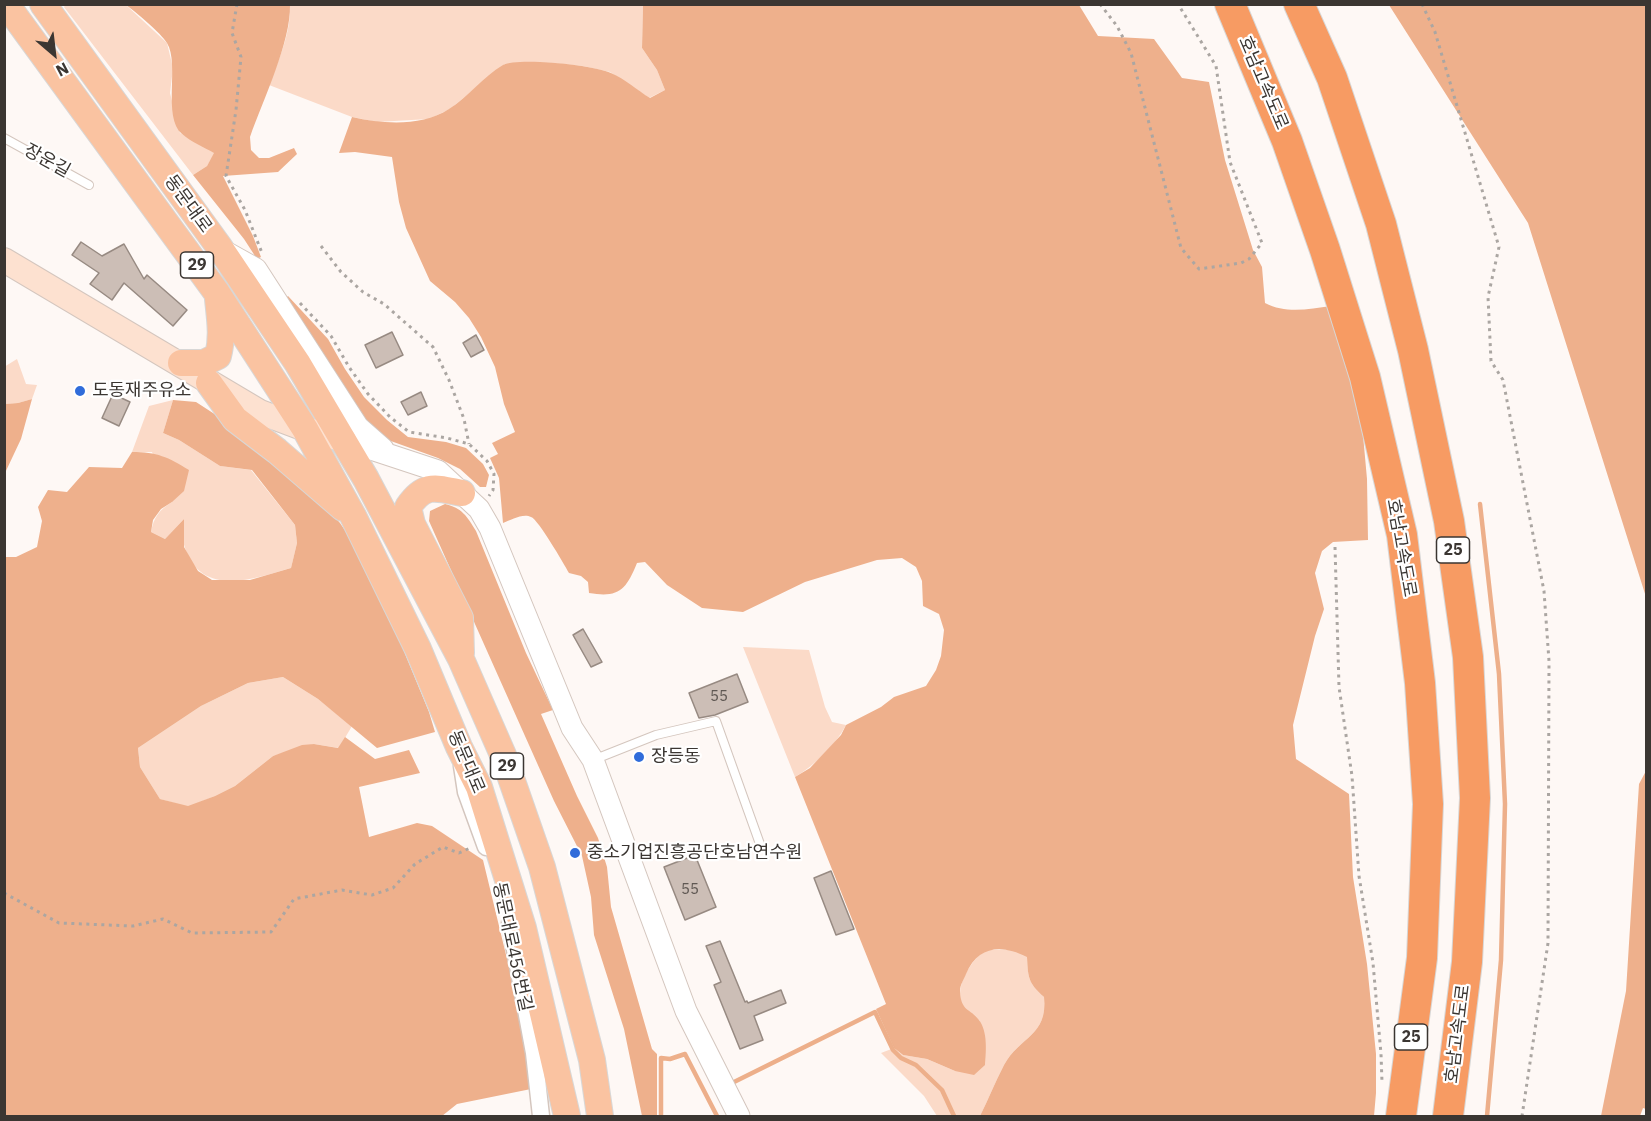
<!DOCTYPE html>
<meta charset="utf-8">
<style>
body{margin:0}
#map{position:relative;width:1651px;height:1121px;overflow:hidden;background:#fef8f5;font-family:"IBM Plex Sans",sans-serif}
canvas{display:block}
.frame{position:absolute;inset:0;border:6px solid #3b3632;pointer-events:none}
.north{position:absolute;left:24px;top:24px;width:60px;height:60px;-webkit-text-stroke:4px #fff;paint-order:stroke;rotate:152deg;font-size:16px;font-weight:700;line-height:24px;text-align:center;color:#3b3632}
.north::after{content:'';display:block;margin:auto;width:21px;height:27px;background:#3b3632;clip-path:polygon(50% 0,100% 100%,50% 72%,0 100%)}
</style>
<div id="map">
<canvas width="1651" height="1121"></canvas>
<div class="frame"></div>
<div class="north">N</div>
</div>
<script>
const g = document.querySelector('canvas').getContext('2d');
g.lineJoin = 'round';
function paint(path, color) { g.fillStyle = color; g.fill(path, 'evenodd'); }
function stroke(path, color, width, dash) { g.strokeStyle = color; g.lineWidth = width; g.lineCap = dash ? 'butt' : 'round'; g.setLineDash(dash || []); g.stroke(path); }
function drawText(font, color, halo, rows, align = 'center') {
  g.font = font + ' "IBM Plex Sans","Noto Sans KR",sans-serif'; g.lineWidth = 4.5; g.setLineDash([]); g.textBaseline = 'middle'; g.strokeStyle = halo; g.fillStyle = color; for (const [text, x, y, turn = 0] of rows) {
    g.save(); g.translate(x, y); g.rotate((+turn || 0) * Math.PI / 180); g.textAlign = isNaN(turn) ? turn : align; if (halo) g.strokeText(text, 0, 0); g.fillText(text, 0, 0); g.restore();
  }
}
const green = new Path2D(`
 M66,4L126,5L167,43L173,68L170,93L180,133L215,153L207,166L193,175L64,7Z
 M643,4L642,48L657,70L665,90L649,98L610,72L583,66L541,62L505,64L450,109L429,119L377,122L352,117L269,85C279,59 291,33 290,5Z
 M17,359L26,384L37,385L32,399L18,403L5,404L4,367Z
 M173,400L163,433L179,440L220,466L251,470L295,525L297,543L291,568C253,579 202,598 185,548C182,540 184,528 184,519L165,539L151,532C154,517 159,510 172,502L152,452H132L149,406Z
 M743,647L809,650L825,707L832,722L846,725C835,746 815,765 795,777Z
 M283,677L318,699L352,726L339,748L314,744L273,756L235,786L215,796L188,807L160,799L140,767L138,748L201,706L248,683Z
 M985,950H1012L1027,956C1028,977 1028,983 1044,997C1048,1036 1020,1036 1004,1065C995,1082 988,1100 980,1116H937L924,1096L881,1053L894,1048L903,1055L927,1059L955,1071L980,1021C976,1017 968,1013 965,1009C951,990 970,962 985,950Z`);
const forest = new Path2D(`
 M126,5H290C291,42 263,100 250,137L251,150L259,158H269L294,148L297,154L278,172L223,176L253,236L261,257L257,259L244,239L193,175L207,166L214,153C204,147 191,142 182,134C162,117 180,64 167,43C161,33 136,12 126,5Z
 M643,5H1079L1098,36L1154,39L1182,78L1209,82L1225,160L1253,250L1262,267L1265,303C1286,314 1309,309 1331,306L1362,424L1367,479L1368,540L1333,542L1322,551L1315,573L1324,609L1315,636L1293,725L1296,759L1349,794L1353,877L1367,964L1376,1054V1093L1374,1116H980C988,1100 995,1082 1004,1065C1020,1036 1048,1036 1044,997C1028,983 1028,977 1027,957C1001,944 978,946 966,974C964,979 960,985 960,991C961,1012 970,1008 979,1020C988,1032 986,1052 985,1065L974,1075L955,1071L927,1059L903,1055L894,1048L876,1009L886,1004L795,777L810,768L841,735L846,725L881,707L894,697L926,686L936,670L941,656L944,630L939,614L923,606L922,581L916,567L902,558L877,560L805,582L743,612L702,608L667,585L645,562L637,563C626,590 619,598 589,593L588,582L581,576L569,573C564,564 538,519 531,517C523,513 511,520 503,523L499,478L490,458L498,454L492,443L515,432L504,404L495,367L481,337L469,318L455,302L430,281L406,228L399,202L392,157L355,152L339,153L352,117C383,124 421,127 449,109C468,97 483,77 503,65C517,57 595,65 611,73C625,79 637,90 650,98L665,90L657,70L642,48Z
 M1389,5H1646V597L1528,223Z
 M288,296L328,339L345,369L364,397L387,420L408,437L446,442L466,448L483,464L489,475L486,487H480L460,469L438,458L388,440L364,421L284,300Z
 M32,399L21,439L5,473V404L18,403Z
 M173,400L196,402L270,450L318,498L340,523L357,548L378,588L429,712L435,732L377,748L318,699L283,677L248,683L201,706L138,748L140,767L160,799L188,806L215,796L235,786L273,756L302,745L314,744L338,748L345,737L375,759L409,750L420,773L359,787L369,837L417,823L432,826L483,860L516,996L531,1089L457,1104L442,1116H5V557H16L37,547L42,521L38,507L48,490L67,492L89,467L122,468L132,452C157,452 168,457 189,470L184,491L172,502L161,509L153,520L151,532L165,539L184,519V547L198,571L212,580H250L291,568L297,543L295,525L252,470L220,466L179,440L163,433Z
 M445,504C462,508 467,516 476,531L526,653L553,710L541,714L577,796L598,838L607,867L611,907L652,1049L657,1054V1116H642L624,1029L594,935L591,897L582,856L554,801L429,521L430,511Z
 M1646,771V1109L1643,1108L1640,1116H1601L1626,991L1639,784Z`);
const stream = new Path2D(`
 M1480,504L1499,674L1505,804L1501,960L1487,1116
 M730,1084L875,1012L893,1050L901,1058L916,1065L942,1090L954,1116
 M661,1116V1058L670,1059L685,1054L717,1116`);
const building = new Path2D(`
 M81,242L102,256L124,244L144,279L147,275L187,310L173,326L124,283L112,300L90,284L99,273L72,255Z
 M392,332L403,355L376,368L365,345Z
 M476,335L484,350L471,357L463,343Z
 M421,392L427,406L408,415L401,402Z
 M113,394L130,402L119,426L102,418Z
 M583,629L602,662L591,667L573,635Z
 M737,674L748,702L715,715L699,718L689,693Z
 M695,855L716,907L685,920L664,867Z
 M831,871L854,929L836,935L814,878Z
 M720,941L745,1002L747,1001L748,1003L781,990L786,1003L754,1016L763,1040L740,1049L714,985L721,982L706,946Z`);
const path = new Path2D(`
 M237,4L232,33L241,57L236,110L226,176L245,210L262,253
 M1100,4L1117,26L1131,53L1181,248L1199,269L1241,263L1249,259L1262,243L1230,162L1216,66L1178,4
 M1422,4L1435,32L1499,247L1488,297L1491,361L1503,380L1544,591L1549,661L1548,943L1522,1116
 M321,246L341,272L363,292L384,304L433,347L449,380L464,419L469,444
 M300,303L331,336L349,367L368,394L390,417L409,432L447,438L469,444L487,461L494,474L493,490L489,496
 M1335,547L1339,687L1352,776L1359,876L1373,963L1381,1054L1382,1082
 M4,893L59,923L133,926L163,919L192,933L271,932L294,899L342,890L372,895L393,888L415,864L443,847L459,853L470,848`);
const service = new Path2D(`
 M4,138L89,185
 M593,760L656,735L716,721L760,844`);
const minor = new Path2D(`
 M462,766L466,792L486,847
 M510,923L534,1053L541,1116`);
const tertiary = new Path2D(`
 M222,250L256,269L358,427L383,449
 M344,440L438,471L479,509L490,528L572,728L593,760L686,1011L739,1116`);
const secondary = new Path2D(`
 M4,260L260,412L305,429L344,440`);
const primary = new Path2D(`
 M6,4L217,293L305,429L353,516L418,649L459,747L479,787L523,928L567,1116
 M43,4L220,248L298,364L366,479L461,659L503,755L542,867L592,1060L600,1116
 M181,363H204L218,356C223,337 220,319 218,299
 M209,383L235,419L277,451L343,508
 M461,653L460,618L412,524L408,507C425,482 436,488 462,493`);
const motorway = new Path2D(`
 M1230,4L1287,141L1325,250L1365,377L1402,535L1420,683L1428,804L1422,958L1401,1116
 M1299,4L1332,78L1381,224L1413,350L1449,521L1468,657L1475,798L1467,962L1448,1116`);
const markers = [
 [80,391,6,"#306cda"],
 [639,757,6,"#306cda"],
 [575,853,6,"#306cda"]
];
const numberNames = [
 ["55",719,697],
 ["55",690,890]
];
const shields = [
 [197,265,33],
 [1453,550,33],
 [507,766,33],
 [1411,1037,33]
];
const shieldNames = [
 ["29",197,265],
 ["25",1453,550],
 ["29",507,766],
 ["25",1411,1037]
];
const streetNames = [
 ["호남고속도로",1263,83,67],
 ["장운길",47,161,29],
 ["동문대로",188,204,54],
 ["호남고속도로",1401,548,80],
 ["동문대로",466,762,67],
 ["동문대로456번길",512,947,78],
 ["호남고속도로",1458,1034,-83]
];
const poiNames = [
 ["도동재주유소",92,391],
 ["장등동",651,757],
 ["중소기업진흥공단호남연수원",587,853]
];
paint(green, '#fbdac8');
paint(forest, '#eeb08c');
stroke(stream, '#edaf8a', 4.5);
paint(building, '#ccbeb6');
stroke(building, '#978a82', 1.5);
stroke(service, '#d4c6be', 10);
stroke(minor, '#d4c6be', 19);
stroke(tertiary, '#d4c6be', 23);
stroke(secondary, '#d4c6be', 26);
stroke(primary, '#d8d7d6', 28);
stroke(motorway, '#d8d7d6', 32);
stroke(path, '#aba6a2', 3, [3, 4.5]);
stroke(service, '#fff', 8);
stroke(minor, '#fff', 16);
stroke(tertiary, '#fff', 21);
stroke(secondary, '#fde1d0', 24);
stroke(primary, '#fac3a1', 26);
stroke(motorway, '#f79b63', 30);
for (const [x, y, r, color] of markers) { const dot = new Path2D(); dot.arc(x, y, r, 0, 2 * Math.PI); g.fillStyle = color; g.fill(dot); stroke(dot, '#fff', 2); }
drawText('15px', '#5f5853', null, numberNames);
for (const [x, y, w] of shields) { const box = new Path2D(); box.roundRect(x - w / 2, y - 13, w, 26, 4.5); g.fillStyle = '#fff'; g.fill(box); stroke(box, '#3b3632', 1.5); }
drawText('bold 16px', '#3b3632', null, shieldNames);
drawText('18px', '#3b3632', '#fff', streetNames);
drawText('18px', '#3b3632', '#fff', poiNames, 'left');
</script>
